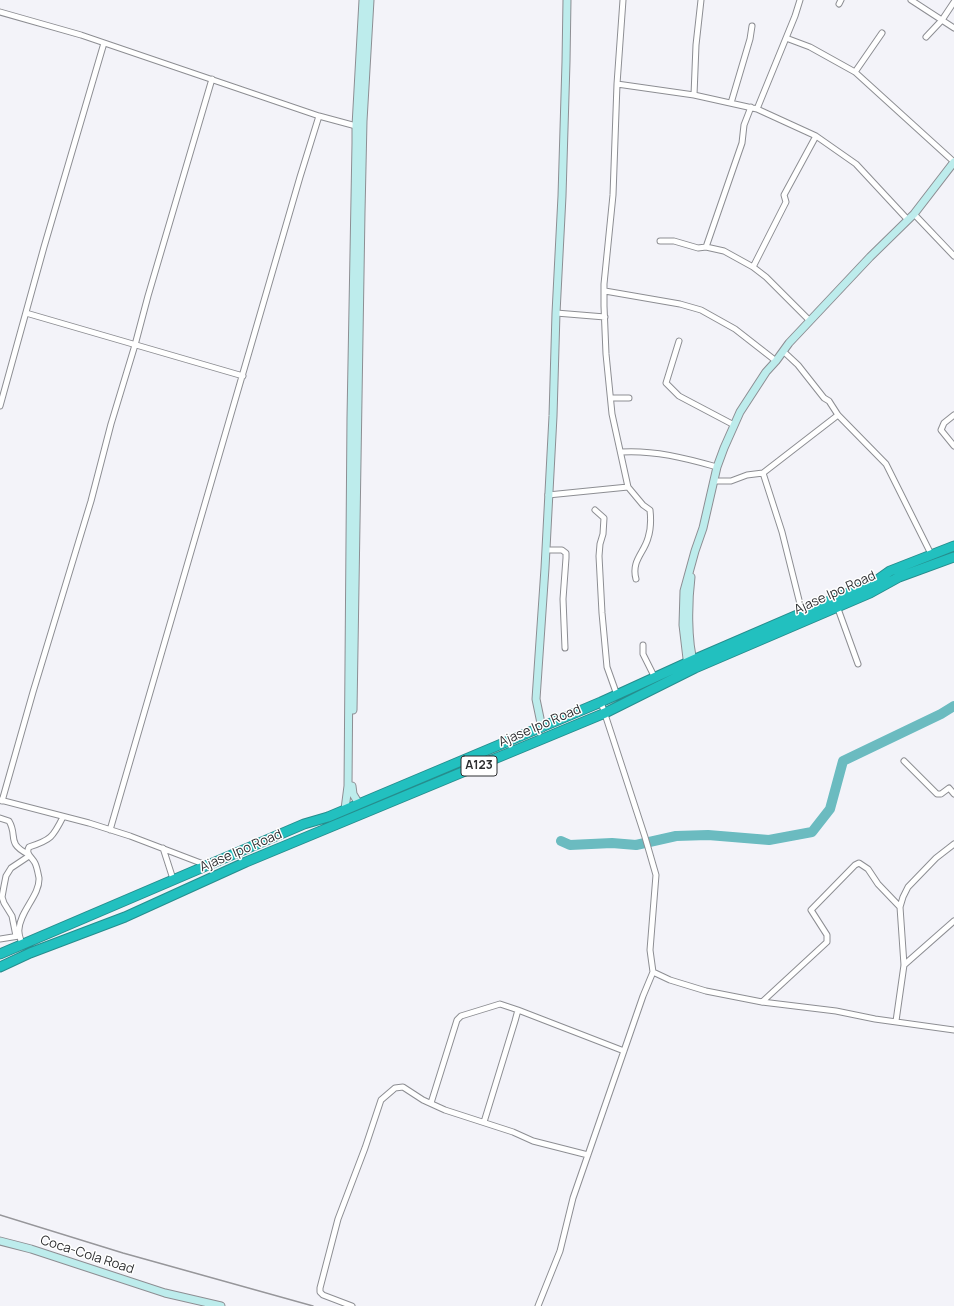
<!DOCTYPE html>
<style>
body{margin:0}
canvas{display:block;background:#f3f3f9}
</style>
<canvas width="954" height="1306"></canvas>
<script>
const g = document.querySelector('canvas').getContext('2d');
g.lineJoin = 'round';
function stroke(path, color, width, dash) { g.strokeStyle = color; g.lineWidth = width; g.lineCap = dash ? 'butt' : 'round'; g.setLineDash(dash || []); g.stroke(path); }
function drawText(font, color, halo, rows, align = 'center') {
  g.font = font + ' Manrope,sans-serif'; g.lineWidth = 3; g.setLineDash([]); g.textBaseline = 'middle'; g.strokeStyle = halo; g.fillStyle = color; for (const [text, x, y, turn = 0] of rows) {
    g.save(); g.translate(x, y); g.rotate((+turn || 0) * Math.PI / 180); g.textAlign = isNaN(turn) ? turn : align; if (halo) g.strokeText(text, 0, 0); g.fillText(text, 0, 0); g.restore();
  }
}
const river = new Path2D(`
 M561,841L570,845L612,843L636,845L676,836L708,835L769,840L812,832L830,809L843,761L941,714L954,706`);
const street = new Path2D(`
 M623,0L617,84L613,195L604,284V306L606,354L612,414L628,487L643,505L650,510C651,519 651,529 648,538C644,553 631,561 636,579
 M911,0L954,28
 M839,4L841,0
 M0,12L81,35L319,116L356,126L358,124
 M926,37L942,20L954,2
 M786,38L810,47L855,72L954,162
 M855,72L882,33
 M617,84L694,95L757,109L816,136L856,164L908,220
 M694,95L696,45L701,0
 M731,103L750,39L752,26
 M757,109L795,16L800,0
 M914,214L954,256
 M660,241H674L698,248L706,247L724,251L753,267L766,277L810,321
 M706,247L742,143L744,125L751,107
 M753,267L786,202L784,195L816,136
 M605,291L680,304L701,310L735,329L776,361
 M26,313L243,376
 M556,313L605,317
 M679,341L666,383L679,396L734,425
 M783,351L798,365L824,398L829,401L838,415L886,464L931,554
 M611,398H629
 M0,406L44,247L104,43
 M954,415L944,423L941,430L954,446
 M621,452C654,450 685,458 717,467
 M763,473L782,532L802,612
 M714,481H731L747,475L763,473L838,415
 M548,495L628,487
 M595,510L604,518L603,534L600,544L599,556L602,613L607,667L617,695
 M546,550H562L566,553V558L563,599L565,648
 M837,606L858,664
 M643,645V654L655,678
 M904,761L937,794H941L949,788L954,794
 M0,800L89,823L130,836L206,865
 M2,801L33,692L91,501L111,424L135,345L148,296L212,79
 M0,818L9,821C18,836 6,843 28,854
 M110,830L300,177L319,116
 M163,848L173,879
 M16,936L12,916L4,903L2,897L4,886L6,876L11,868L29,856
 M0,939L19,936
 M22,944C21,940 18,934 19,929C20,911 40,895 39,878C38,873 37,867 35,863C32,857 25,854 29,847C51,840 53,837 63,817
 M904,965L954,921
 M653,972L670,980L706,991L762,1002L836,1011L875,1019L954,1030
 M762,1002L827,942V935L811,910L855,865L859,863L868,869L878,884L900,907
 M518,1010L624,1051
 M896,1021L904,965L900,907L903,897L908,887L936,858L954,844
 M431,1103L457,1020L461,1016L500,1004L518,1010L515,1021L484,1122
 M352,1306L323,1295L320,1292V1288L338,1219L365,1148L381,1100L395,1088L403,1087L423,1100L445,1110L513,1132L533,1141L588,1155
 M538,1306L560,1251L573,1198L643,996L653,972L650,950L656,875L645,837L601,702`);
const secondary = new Path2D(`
 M691,577C688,601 687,641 694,664
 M688,667L683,625L684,591L695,551L703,528L717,467L724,448L740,412L766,372L776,361L789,343L870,257L914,214L954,162
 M353,710L361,212L363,121L370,0
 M542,728L536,699L545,568L553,416L556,313L562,196L566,62L567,0
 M352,786L353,794L359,804
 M345,809L348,786L351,417L356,143V126L363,0
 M0,1241L31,1249L165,1293L221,1306`);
const highway = new Path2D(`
 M0,954L304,824L328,817L601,702L693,660L876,581L890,571L954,546
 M0,967L30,953L125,917L246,862L605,713L695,668L870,593L899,577L954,557`);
const rail = new Path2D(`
 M0,1215L123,1253L313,1306`);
const shields = [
 [479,766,36]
];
const shieldNames = [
 ["A123",479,766]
];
const streetNames = [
 ["Ajase Ipo Road",835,593,-24],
 ["Ajase Ipo Road",540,726,-23],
 ["Ajase Ipo Road",241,851,-23],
 ["Coca-Cola Road",87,1255,18]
];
stroke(river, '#6bbbc0', 10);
stroke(street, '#8d8e93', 7);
stroke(secondary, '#8d8e93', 9);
stroke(highway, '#268d8d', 11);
stroke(street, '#fff', 5);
stroke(secondary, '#bdecec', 7);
stroke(highway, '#22c0bf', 9);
stroke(rail, '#96969a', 1.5);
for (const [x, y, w] of shields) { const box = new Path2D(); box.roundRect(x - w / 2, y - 10, w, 20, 3); g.fillStyle = '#fff'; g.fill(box); stroke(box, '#2d2e30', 1); }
drawText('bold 12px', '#2d2e30', null, shieldNames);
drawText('13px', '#2d2e30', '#fff', streetNames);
</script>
